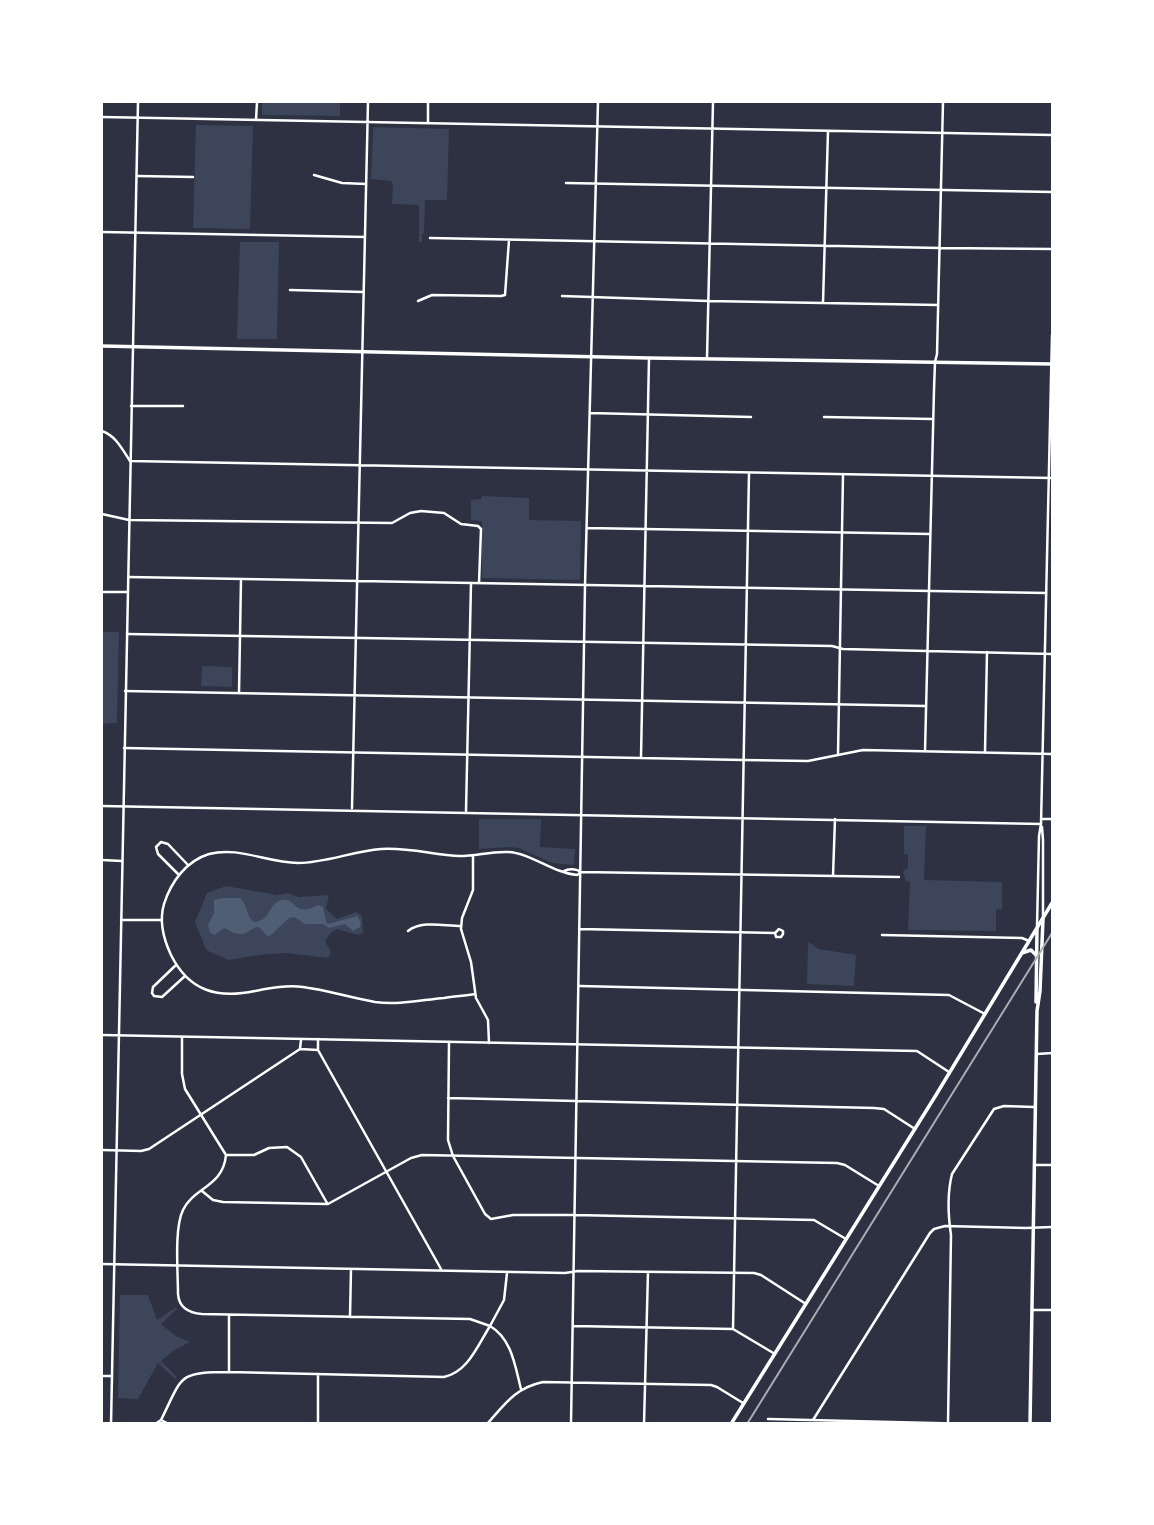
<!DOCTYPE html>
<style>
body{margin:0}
#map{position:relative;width:1154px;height:1525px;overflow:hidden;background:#2d3142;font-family:"Roboto Condensed",sans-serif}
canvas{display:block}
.frame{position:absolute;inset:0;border:103px solid #fff;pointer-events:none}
</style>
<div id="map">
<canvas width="1154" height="1525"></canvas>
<div class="frame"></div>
</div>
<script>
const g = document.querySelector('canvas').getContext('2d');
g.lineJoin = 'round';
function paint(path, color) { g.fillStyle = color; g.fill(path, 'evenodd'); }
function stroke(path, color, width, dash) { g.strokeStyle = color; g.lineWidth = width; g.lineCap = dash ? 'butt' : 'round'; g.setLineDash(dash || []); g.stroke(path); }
const green = new Path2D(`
 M262,102H340V116L262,115Z
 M196,125L253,126L250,229L193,228Z
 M373,127L449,129L447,200H425L424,233L422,234V242H419V205L392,204L393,184L391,181L371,179Z
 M240,242H279L277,339H237Z
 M482,496L529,498V520L581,521L580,580L482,578V521L471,520V500L481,499Z
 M102,632H119L117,723L102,724Z
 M202,666L232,667V687L201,686Z
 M479,819H541L540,847L575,849L574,865L552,863L519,848L508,847L479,849Z
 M904,826H926L924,880L1002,882V909L996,910V931L908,930L910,881L906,882L903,871L908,868V854H904Z
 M226,886L277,895L287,893L299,897L329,895L326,909L337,919L356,912L362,916L363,933L358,935L337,929L332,932L325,941L331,952L328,958L286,953L260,955L228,960L208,951L205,947L195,922L207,893Z
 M808,942L819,949L856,955L854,986L807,984Z
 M120,1295H148L157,1320L176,1307L177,1309L161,1324L176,1336L190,1342L173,1351L161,1361L177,1377L175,1379L158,1363L138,1399L118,1398Z`);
const water = new Path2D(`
 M221,898H240C248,905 246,917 254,922C270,921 268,906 279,901C296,893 292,920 318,905L323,907L326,921L328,924L357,916L361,922L360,927L353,931L345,924L329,928L323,924H305L294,917L289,918L270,936H267L259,927C251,927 248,935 240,934C234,934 229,930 224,928L215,935L210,933L208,925L214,913V900Z`);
const minor = new Path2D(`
 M102,117L1052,135
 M256,120L257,102
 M428,123V102
 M314,175L342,183L366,184
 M137,176L193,177
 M566,183L1052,192
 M102,232L365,237
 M430,238L940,248L1052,249
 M290,290L363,292
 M562,296L708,301L938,305
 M418,301L432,295L501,296L505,295L509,240
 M823,303L828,131
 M707,358L713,102
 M131,406H183
 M590,413L751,417
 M824,417L933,419
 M102,431C116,436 122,449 130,461L1052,478
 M102,514L129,520L392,523L410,513L421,511L444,513L461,524L478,526L481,529L479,583
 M587,528L930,534
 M129,577L1046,593
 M102,592H127
 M127,634L832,646L843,649L1052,654
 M125,691L926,706
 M239,693L241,579
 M124,748L743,760
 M925,751L934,390L935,362L937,354L943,102
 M985,752L987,652
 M838,755L843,475
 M641,757L649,358
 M102,806L1041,824
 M352,808L368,102
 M466,811L471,583
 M1042,819H1052
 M473,857V890L462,918L461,929L471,962L476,998L488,1020L489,1043
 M102,860L122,861
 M564,871C569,868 577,869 581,872L899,877
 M179,875L158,854L156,847L161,842L168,844L188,865
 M833,876L835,819
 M121,920H161
 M579,929L775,933L779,929L783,931V934L781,937H776L775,933
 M408,931C422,920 444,926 461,926
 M882,935L1022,938L1029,941
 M176,965L153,987L152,993L154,996L162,997L185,976
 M580,986L949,995L985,1014
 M475,994C465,996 455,996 444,998C421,1000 399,1005 375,1002C351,998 327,990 303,987C286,985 271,988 255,991C217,999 189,991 171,955C163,938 159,921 164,904C171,882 186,861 209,854C239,846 267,863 298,863C326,863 353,851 381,849C408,847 434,855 460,856C476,856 492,851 508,852C531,853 553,873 577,875L581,872
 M318,1039V1050L441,1269
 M449,1042L448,1140L453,1156L485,1214L491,1219L513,1215H574L814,1220L846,1239
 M300,1049L318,1050
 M1037,1054L1052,1053
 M448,1098L874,1108L884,1109L915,1129
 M102,1150L141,1151L149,1149L300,1049L301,1040
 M226,1155H254L269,1148L287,1147L301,1157L327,1203
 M1035,1165H1052
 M202,1191L213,1200L223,1202L328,1204L411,1158L422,1155L837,1163L845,1165L879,1186
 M102,1264L565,1273L578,1271L754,1273L761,1275L806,1304
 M507,1273L504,1300L490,1326C512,1339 515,1366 521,1389
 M1032,1310H1052
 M350,1317L351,1269
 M573,1326L733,1329L775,1354
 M733,1329L749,473
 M229,1372V1315
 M102,1376H112
 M768,1419L974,1424
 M161,1420L169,1424
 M813,1420L930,1233L934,1229L945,1226L1026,1228L1052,1227
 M948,1423L951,1235C948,1215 947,1194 952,1174L994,1109L1004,1106L1034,1107
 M155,1424L161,1420C183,1376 177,1372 229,1372L444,1377C468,1372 478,1345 490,1326L470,1319L202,1314C189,1313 179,1308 178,1294C178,1273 174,1228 183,1210C194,1187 223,1187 226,1155L185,1089L182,1074V1037
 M318,1424V1374
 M487,1424C505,1404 515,1388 543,1382L711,1385L717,1387L743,1403
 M571,1424L585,585L598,102
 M644,1424L648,1272`);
const tertiary = new Path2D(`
 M743,760L808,761L863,750L1052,754
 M1042,827L1043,840V918
 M1037,927L1039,836L1041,824L1052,335
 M102,1035L917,1051L949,1072
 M111,1424L138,102`);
const secondary = new Path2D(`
 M102,346L649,358L1052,364
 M1036,1002L1037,929
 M1030,1424L1037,1011L1040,991L1043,919`);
const primary = new Path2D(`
 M1022,953L1031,950L1037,956
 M731,1424L936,1095L1052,903`);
const rail = new Path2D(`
 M747,1424L1052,933`);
paint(green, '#3c4559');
paint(water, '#4f5d75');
stroke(minor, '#fff', 2.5);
stroke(tertiary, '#fff', 2.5);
stroke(secondary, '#fff', 3.5);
stroke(primary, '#fff', 3.5);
stroke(rail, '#abadb3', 2);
</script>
